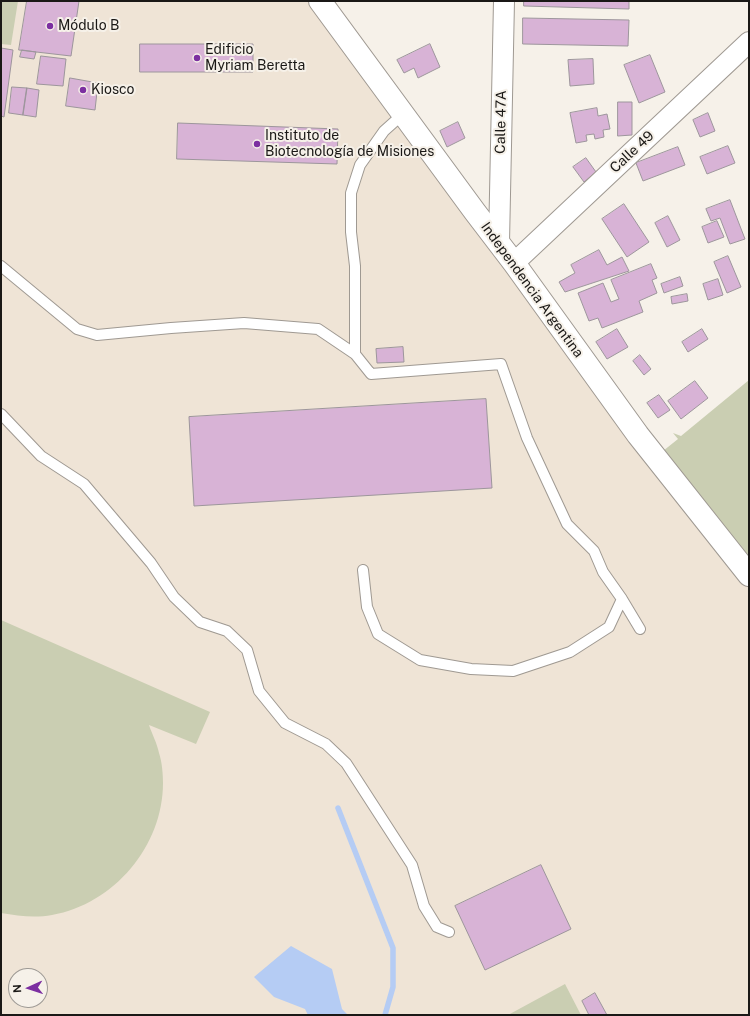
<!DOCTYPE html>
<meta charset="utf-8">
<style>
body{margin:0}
#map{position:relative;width:750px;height:1016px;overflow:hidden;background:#f6f1e9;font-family:"Public Sans",sans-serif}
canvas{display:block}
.frame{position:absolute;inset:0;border:2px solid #1a1816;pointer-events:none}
.north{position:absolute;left:8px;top:968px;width:40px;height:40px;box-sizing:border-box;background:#f6f1e9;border:1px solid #9e9a95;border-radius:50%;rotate:267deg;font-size:11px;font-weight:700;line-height:16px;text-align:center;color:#1a1816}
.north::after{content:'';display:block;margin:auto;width:14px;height:18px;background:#7c2fa1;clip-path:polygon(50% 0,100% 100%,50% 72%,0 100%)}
</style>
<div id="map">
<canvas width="750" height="1016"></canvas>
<div class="frame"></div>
<div class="north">N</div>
</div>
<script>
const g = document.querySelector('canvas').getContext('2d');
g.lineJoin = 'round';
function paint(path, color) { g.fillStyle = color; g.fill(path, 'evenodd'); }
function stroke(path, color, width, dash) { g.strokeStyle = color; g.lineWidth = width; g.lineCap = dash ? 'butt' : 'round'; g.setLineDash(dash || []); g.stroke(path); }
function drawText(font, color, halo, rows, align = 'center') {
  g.font = font + ' "Public Sans",sans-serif'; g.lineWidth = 4; g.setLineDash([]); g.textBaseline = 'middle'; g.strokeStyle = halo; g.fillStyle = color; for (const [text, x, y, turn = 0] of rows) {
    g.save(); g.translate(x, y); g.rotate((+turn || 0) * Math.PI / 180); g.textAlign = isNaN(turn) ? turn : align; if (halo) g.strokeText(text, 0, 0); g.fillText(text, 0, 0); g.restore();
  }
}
const built = new Path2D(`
 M1,1H312L749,579V1015H1ZM16,976H40V1000H16Z`);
const green = new Path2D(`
 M1,1H18L11,45L1,44Z
 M749,380V560L663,451L678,439L673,433L681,436Z
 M1,620L210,712L196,744L149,725C152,734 157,743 159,753C162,762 163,774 163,783C163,846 114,904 52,915C35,918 18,916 1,913Z
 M565,984L581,1015H508Z`);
const water = new Path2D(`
 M291,946L332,969L342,1009L348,1015H308L305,1009L274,997L254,977Z`);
const stream = new Path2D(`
 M338,808L393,948V987L385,1015`);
const building = new Path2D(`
 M27,1H79L71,56L19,50Z
 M524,1H629V9L524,6Z
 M523,18L629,20L628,46L523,44Z
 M140,44H253V72H140Z
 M430,44L440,67L418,78L414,68L404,73L397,60Z
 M1,48L13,50L4,117L1,116Z
 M22,50L36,52L34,59L20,57Z
 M650,55L665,92L639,103L624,65Z
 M41,56L66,59L63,86L37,84Z
 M593,59L594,84L570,86L568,60Z
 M70,78L98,83L95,110L66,106Z
 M12,87L27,88L23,115L9,113Z
 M27,88L39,90L36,117L23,115Z
 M618,102H632V135L618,136Z
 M597,108L598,116L607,114L610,129L603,130L604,137L595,139L594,134L586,135L587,141L576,143L570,113Z
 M708,113L715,131L700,137L693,120Z
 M458,122L465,138L447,147L440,131Z
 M178,123L338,129L337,164L177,159Z
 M728,146L735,163L707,174L700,157Z
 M678,147L685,165L643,181L636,163Z
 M586,158L596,172L584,182L573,167Z
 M730,200L745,239L730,244L720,218L711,221L706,209Z
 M624,204L649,242L627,257L602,219Z
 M668,216L680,240L667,247L655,223Z
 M717,221L724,237L708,243L702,227Z
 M599,250L607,265L622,257L629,271L565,292L559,282L575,273L571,265Z
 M728,256L741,287L727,293L714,262Z
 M651,264L657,278L652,280L657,293L639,301L643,312L602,328L598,318L589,321L578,293L603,283L611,302L619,299L611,280Z
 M680,277L683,286L664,293L661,284Z
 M718,279L723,295L708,300L703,284Z
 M687,294L688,301L672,304L671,297Z
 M617,329L628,347L607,359L596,342Z
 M702,329L708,339L688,352L682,342Z
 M403,347L404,362L377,363L376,349Z
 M640,355L651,369L644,375L633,361Z
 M695,381L708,398L681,419L668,401Z
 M659,395L670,410L658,418L647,403Z
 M486,399L492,488L194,506L189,417Z
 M541,865L571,929L485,970L455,906Z
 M595,993L607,1015H589L582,1001Z`);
const service = new Path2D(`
 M1,266L77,329L97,335L171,328L244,323L318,329L355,354
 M1,414L41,456L84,484L151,563L174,597L200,622L227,631L247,650L259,691L285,723L326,744L346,763L412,865L424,906L437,927L449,932
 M363,570L367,607L378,634L420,660L471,669L513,671L570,652L609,627L622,599L603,572L594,551L567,524L527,438L501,364L371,374L355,354V266L351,232V193L360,165L384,131L403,114
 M622,599L640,629`);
const minor = new Path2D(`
 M499,242L504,1
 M514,263L749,42`);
const secondary = new Path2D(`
 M320,1L475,212L514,263L638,435L749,575`);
const markers = [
 [50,26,4,"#7c2fa1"],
 [197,58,4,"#7c2fa1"],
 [83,90,4,"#7c2fa1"],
 [257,144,4,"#7c2fa1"]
];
const poiNames = [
 ["Módulo B",58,26],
 ["Edificio",205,50],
 ["Myriam Beretta",205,66],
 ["Kiosco",91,90],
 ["Instituto de",265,136],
 ["Biotecnología de Misiones",265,152]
];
const streetNames = [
 ["Calle 47A",501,122,-89],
 ["Calle 49",632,152,-43],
 ["Independencia Argentina",532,290,54]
];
paint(built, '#efe4d6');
paint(green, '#caceb2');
paint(water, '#b5ccf4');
stroke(stream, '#b5ccf4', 5.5);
paint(building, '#d8b3d6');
stroke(building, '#9d969c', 1);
stroke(service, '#9f9992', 12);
stroke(minor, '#9f9992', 22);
stroke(secondary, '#9f9992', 24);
stroke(service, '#fff', 10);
stroke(minor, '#fff', 20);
stroke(secondary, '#fff', 22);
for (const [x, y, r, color] of markers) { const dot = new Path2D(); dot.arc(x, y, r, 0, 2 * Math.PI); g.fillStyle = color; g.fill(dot); stroke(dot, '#f6f1e9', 1.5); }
drawText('14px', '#1a1816', '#f6f1e9', poiNames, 'left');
drawText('14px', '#1a1816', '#f6f1e9', streetNames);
</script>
